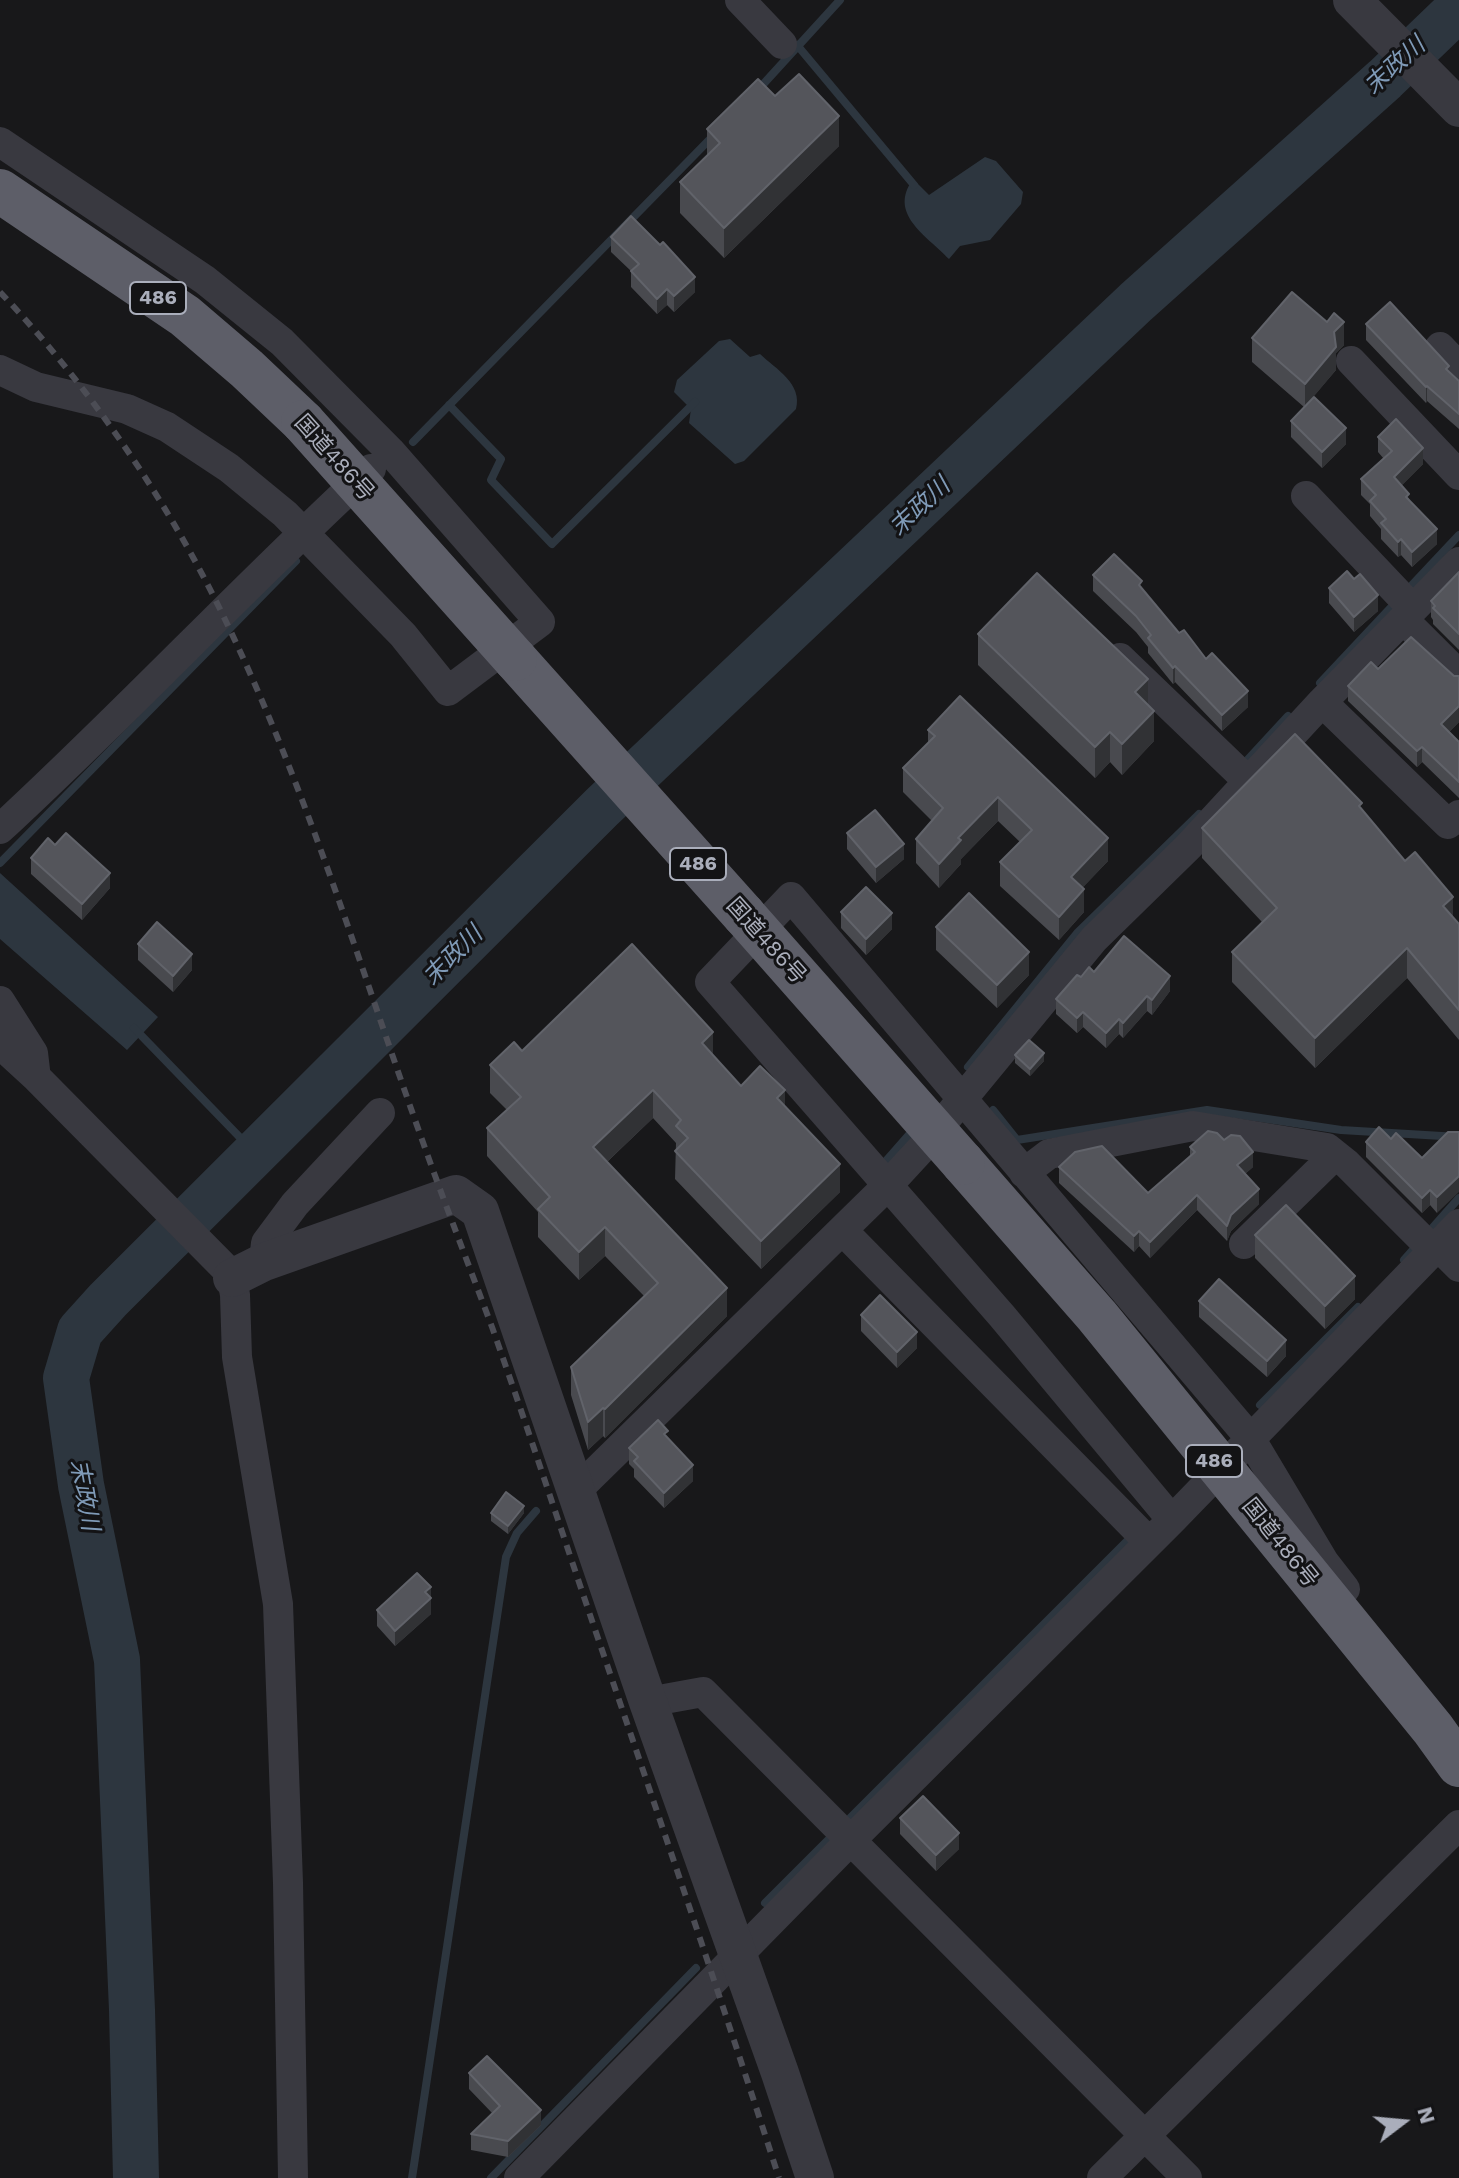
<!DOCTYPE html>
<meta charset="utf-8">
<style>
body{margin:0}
#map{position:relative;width:1459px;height:2178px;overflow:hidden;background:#18181a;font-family:"Work Sans",sans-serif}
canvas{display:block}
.north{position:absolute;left:1363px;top:2082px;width:80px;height:80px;-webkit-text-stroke:6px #131315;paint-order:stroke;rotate:74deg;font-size:22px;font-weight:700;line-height:32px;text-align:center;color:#aaaebb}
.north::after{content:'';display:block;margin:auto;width:28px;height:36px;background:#aaaebb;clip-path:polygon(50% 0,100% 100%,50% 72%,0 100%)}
</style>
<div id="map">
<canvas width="1459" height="2178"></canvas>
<div class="north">N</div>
</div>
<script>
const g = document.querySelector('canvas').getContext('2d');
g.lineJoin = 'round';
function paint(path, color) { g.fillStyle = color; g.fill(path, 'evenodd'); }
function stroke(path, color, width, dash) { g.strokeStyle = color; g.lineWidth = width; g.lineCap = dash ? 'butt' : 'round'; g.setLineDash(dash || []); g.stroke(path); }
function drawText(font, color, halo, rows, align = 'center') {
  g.font = font + ' "Work Sans","Noto Sans JP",sans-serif'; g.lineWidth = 6; g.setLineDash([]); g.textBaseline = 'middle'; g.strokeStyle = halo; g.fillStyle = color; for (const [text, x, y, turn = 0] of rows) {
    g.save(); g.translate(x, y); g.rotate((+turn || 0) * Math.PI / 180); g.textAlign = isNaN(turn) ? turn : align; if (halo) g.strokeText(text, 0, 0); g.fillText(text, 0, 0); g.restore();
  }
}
const water = new Path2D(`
 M985,157L996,161L1023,192L1021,204L990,240L960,246L949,259C925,234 888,214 913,179L929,195Z
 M730,339L750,357L760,354C776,369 803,384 796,409L744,461L735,464L689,423L691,409L674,392L677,380L719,341Z
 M0,873L158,1017L127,1050L0,939Z`);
const stream = new Path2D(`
 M797,45L914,185
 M757,91L840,0
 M449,405L501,459L491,480L552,544L695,402
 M413,442L714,135
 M1320,683L1459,535
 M1240,768L1288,716
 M0,863L296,561
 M134,1028L256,1154
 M968,1067L1078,932L1199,814
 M993,1110L1017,1140L1207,1110L1341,1130L1459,1137
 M879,1169L915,1128
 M1404,1260L1459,1198
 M1260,1405L1358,1307
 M765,1903L1130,1538
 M412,2178L506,1557L517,1533L536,1511
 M491,2178L696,1968`);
const river = new Path2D(`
 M136,2178L132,2010L117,1660L81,1485L66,1378L80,1331L108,1300L602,807L1136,302L1385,79L1459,8`);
const minor = new Path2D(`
 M740,0L782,44
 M0,142L205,280L282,342L390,451L540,622L448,691L403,635L285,514L229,468L167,427L127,409L36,387L0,370
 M1440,347L1459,367
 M1351,361L1459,475
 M1306,496L1413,609
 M1404,620L1459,675
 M1120,658L1250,783
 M1322,702L1448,824L1459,815
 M0,829C127,712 244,586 371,469
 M0,1001L33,1053L35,1070
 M0,1044L36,1077L226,1269L232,1278L235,1295L237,1357L278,1604L288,1883L293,2178
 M1024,1173L1049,1154L1193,1126L1327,1148L1347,1164L1433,1250
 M843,1231L1149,1542
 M1244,1244L1335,1155
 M1438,1246L1459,1267
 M264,1262L266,1243L295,1204L380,1113
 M576,1491L887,1186L922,1148L1094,939L1188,847L1322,702L1459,562
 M1172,1520L1002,1316L710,982L791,897L1250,1438L1324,1562L1345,1589
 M648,1702L703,1692L1187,2178
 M519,2178L851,1840L1172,1520L1459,1224
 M1102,2178L1459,1825`);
const tertiary = new Path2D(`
 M1352,0L1459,108
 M232,1278L264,1262L456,1194L480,1211L648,1702L780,2073L815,2178`);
const trunk = new Path2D(`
 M0,191L185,316L247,369L303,422
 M515,659L744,915
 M963,1163L1097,1316L1433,1729L1459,1765`);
const rail = new Path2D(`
 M0,292C93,390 174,510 231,632C308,794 360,966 420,1134C443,1199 468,1263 492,1327C530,1434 565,1542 602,1650C662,1826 722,2001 779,2178`);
const trunkBridge = new Path2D(`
 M303,422L515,659
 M744,915L963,1163`);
const wall = new Path2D(`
 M775,96L839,146L724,258L680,213V182L707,156V129Z
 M611,237L695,292L674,312L667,305L657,314L631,287V271L611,252Z
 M1366,324L1449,372L1459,381V429L1427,401L1426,403L1366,340Z
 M1252,338L1344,345L1336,353V370L1306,405L1346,444L1322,468L1291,437V421L1304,407L1252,362Z
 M1378,437L1423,464L1401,486L1437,544L1412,567L1401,555L1398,557L1381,539V529L1370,516V504L1361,495V479L1384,459L1378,452Z
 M1459,572V650L1433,624V620L1431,617V601Z
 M1093,575L1142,589L1179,633L1206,659L1248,707L1222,731L1175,682L1173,684L1148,653V647L1136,632L1093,591Z
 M1329,588L1378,611L1354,632L1329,603Z
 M978,634L1148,705L1154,741L1122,775L1110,762L1095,778L978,665Z
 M1378,669L1454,676L1459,722L1449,732L1459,742V798L1422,762L1417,767L1348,701V686Z
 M928,730L1108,861L1083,887L1084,912L1059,940L1000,886V862L1020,842L998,821L961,859V864L939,888L916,863V839L932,821L903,792V768L928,744Z
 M1362,810L1459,924V1040L1407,978L1315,1068L1232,982V952L1262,922L1202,858V828Z
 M847,833L904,859L876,883L847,849Z
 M55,845L110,888L82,920L31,874V858Z
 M841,912L892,929L866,955L841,928Z
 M936,927L1029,975L997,1008L936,950Z
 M138,944L192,970L173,992L138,960Z
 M1094,972L1170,991L1152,1015L1147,1011L1123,1038L1119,1034L1106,1048L1083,1027L1077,1033L1056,1014V999L1081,977Z
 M522,1051L713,1055L741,1086L785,1106L840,1192L761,1269L675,1179L676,1143L653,1118L607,1162L727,1316L605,1438L603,1436L588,1450L571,1395V1367L644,1296L605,1256L579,1280L538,1237V1212L487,1156V1128L507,1110L490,1093V1065Z
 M1015,1055L1044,1061L1030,1076L1015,1063Z
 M1448,1132L1437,1213L1430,1205L1422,1213L1366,1157V1142L1391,1139L1422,1158Z
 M1224,1140L1253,1167L1245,1174L1259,1204L1231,1231L1227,1241L1197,1210L1150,1258L1139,1246L1134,1252L1059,1183V1167L1148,1193L1190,1157V1147Z
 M1255,1235L1355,1299L1325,1329L1255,1258Z
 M1199,1301L1286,1356L1267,1377L1199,1317Z
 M861,1315L917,1348L897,1368L861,1331Z
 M668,1438L693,1481L664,1508L634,1477V1469L629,1464V1448Z
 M491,1513H524L508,1534L491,1521Z
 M431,1587V1614L395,1646L377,1626V1610Z
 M900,1818L959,1849L936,1871L900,1834Z
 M469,2073L541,2125L508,2157L471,2150V2134L493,2114L469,2089Z`);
const shadedWall = new Path2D(`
 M839,116V146L724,258V228Z
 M695,277V292L674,312V296Z
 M667,289V305L657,314V299Z
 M1344,322V345L1336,353V370L1305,407V384L1334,332Z
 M1427,386V401L1426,403V387Z
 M1346,428V444L1322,468V452Z
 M1423,448V464L1394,493V477Z
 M1437,529V544L1412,567V552Z
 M1401,539V555L1398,557V542Z
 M1378,595V611L1354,632V617Z
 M1175,666V682L1173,684V668Z
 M1148,679V710L1135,692Z
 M1248,691V707L1222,731V715Z
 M1459,706V722L1441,740V724Z
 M1154,711V741L1122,775V744Z
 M1110,732V762L1095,778V747Z
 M1422,747V762L1417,767V751Z
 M998,797V821L961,859V864L939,888V864L958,838Z
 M1108,838V861L1071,900V877Z
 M904,844V859L876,883V867Z
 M110,873V888L82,920V904Z
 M1084,889V912L1059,940V917Z
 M1453,897V927L1443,906Z
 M892,913V929L866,955V939Z
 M1407,948V978L1315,1068V1038Z
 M1029,952V975L997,1008V985Z
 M192,954V970L173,992V976Z
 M1170,976V991L1152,1015V1000Z
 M1147,996V1011L1123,1038V1023Z
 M1083,1012V1027L1077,1033V1018Z
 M1119,1019V1034L1106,1048V1033Z
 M713,1032V1060L702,1043Z
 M1044,1053V1061L1030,1076V1069Z
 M653,1090V1118L593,1175V1147Z
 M785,1090V1118L777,1098Z
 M1253,1152V1167L1237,1181V1165Z
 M840,1164V1192L761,1269V1241Z
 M1459,1176V1192L1437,1213V1197Z
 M1259,1189V1204L1231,1231L1227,1241V1226L1231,1215Z
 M1430,1190V1205L1422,1213V1198Z
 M1197,1195V1210L1150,1258V1242Z
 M605,1227V1256L579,1280V1252Z
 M1139,1231V1246L1134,1252V1236Z
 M1355,1276V1299L1325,1329V1306Z
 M727,1288V1316L605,1438V1409Z
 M917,1332V1348L897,1368V1352Z
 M1286,1340V1356L1267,1377V1361Z
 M603,1408V1436L588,1450V1422Z
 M693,1465V1481L664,1508V1493Z
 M524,1506V1513L508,1534V1526Z
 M431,1587V1614L395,1646V1631L425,1592Z
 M959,1833V1849L936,1871V1855Z
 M541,2110V2125L508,2157V2141Z`);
const building = new Path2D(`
 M799,74L839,116L724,228L680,182L720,143L707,129L758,79L775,96Z
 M631,216L660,245L663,242L695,277L674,296L667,289L657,299L631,271L639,264L611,237Z
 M1292,292L1327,322L1334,313L1344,322L1334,332L1336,347L1305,384L1252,338Z
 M1390,302L1449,366L1446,369L1459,381V414L1427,386L1426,387L1366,324Z
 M1314,397L1346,428L1322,452L1291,421Z
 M1396,419L1423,448L1394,477L1409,494L1406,497L1437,529L1412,552L1401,539L1398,542L1381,523L1386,519L1370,501L1376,495L1361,479L1392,451L1378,437Z
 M1114,554L1142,581L1139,585L1179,633L1184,630L1206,659L1212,653L1248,691L1222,715L1175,666L1173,668L1148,638L1151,635L1136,616L1093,575Z
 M1347,571L1354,579L1360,574L1378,595L1354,617L1329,588Z
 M1459,572V634L1433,608L1435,606L1431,601Z
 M1037,573L1148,679L1135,692L1154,711L1122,744L1110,732L1095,747L978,634Z
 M1411,637L1454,676H1459V706L1441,724L1459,742V782L1422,747L1417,751L1348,686L1371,662L1378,669Z
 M960,696L1108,838L1071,877L1084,889L1059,917L1000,862L1032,830L998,797L958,838L961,840L939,864L916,839L943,808L903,768L935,736L928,730Z
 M1295,734L1362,803L1359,806L1405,861L1415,852L1453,897L1443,906L1459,924V1010L1407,948L1315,1038L1232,952L1277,908L1202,828Z
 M875,810L904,844L876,867L847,833Z
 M66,833L110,873L82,904L31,858L48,838L55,845Z
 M866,887L892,913L866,939L841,912Z
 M969,893L1029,952L997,985L936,927Z
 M157,922L192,954L173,976L138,944Z
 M1124,936L1170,976L1152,1000L1147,996L1123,1023L1119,1019L1106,1033L1083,1012L1077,1018L1056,999L1077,975L1081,977L1089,967L1094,972Z
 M632,944L713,1032L702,1043L741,1086L760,1066L785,1090L777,1098L840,1164L761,1241L675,1151L688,1138L676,1126L681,1120L653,1090L593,1147L727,1288L605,1409L603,1408L588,1422L571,1367L658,1283L605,1227L579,1252L538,1209L550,1197L487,1128L521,1097L490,1065L514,1042L522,1051Z
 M1029,1040L1044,1053L1030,1069L1015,1055Z
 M1379,1127L1391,1139L1396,1133L1422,1158L1448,1132H1459V1176L1437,1197L1430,1190L1422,1198L1366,1142Z
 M1208,1131L1217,1133L1224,1140L1231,1135L1240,1136L1253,1152L1237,1165L1259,1189L1231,1215L1227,1226L1197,1195L1150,1242L1139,1231L1134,1236L1059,1167L1075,1152L1102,1146L1148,1193L1195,1152L1190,1147Z
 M1286,1205L1355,1276L1325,1306L1255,1235Z
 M1219,1279L1286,1340L1267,1361L1199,1301Z
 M880,1295L917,1332L897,1352L861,1315Z
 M658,1420L668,1431L664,1434L693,1465L664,1493L634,1461L638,1457L629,1448Z
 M506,1492L524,1506L508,1526L491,1513Z
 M417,1573L431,1587L425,1592L431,1598L395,1631L377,1610Z
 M923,1796L959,1833L936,1855L900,1818Z
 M487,2056L541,2110L508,2141L471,2134L500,2106L469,2073Z`);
const shields = [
 [158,298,56],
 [698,864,56],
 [1214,1461,56]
];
const shieldNames = [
 ["486",158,298],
 ["486",698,864],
 ["486",1214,1461]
];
const streetNames = [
 ["国道486号",334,458,48],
 ["国道486号",766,941,48],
 ["国道486号",1280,1543,51]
];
const waterNames = [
 ["末政川",1395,66,-42],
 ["末政川",920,507,-43],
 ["末政川",453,956,-45],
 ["末政川",84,1495,80]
];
paint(water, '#2d363f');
stroke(stream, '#2d363f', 8);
stroke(river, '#2d363f', 46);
stroke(minor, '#393940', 30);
stroke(tertiary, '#393940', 38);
stroke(trunk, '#5d5e68', 44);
stroke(rail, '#4c4d55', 6, [10, 8]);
stroke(trunkBridge, '#5d5e68', 44);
paint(wall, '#494a4f');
paint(shadedWall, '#313235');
paint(building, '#54555b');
stroke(building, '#61636a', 2);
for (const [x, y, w] of shields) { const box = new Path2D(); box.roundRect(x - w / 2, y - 16, w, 32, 6); g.fillStyle = '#131315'; g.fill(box); stroke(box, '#aaaebb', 2); }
drawText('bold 20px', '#aaaebb', null, shieldNames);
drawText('22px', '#aaaebb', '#131315', streetNames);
drawText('italic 24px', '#7f9ab7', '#131315', waterNames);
</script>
